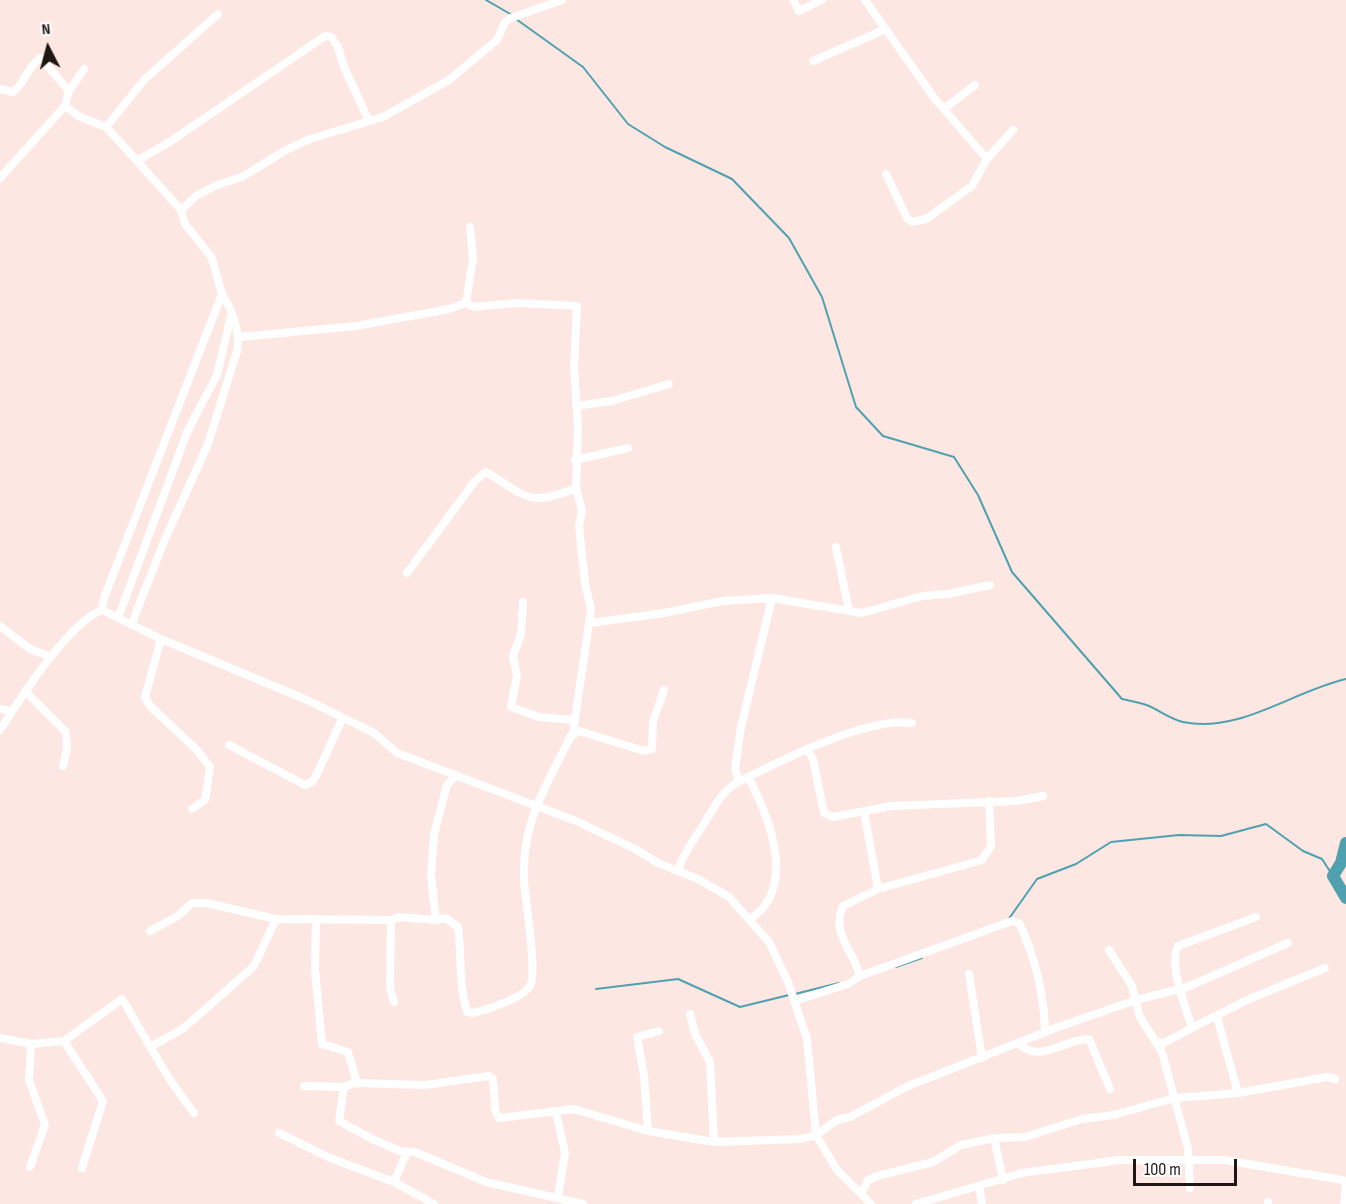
<!DOCTYPE html>
<style>
body{margin:0}
#map{position:relative;width:1346px;height:1204px;overflow:hidden;background:#fce7e2;font-family:"Sofia Sans Condensed",sans-serif}
canvas{display:block}
.north{position:absolute;left:18px;top:18px;width:60px;height:60px;-webkit-text-stroke:4px #fff;paint-order:stroke;rotate:354deg;font-size:16px;font-weight:700;line-height:24px;text-align:center;color:#201715}
.north::after{content:'';display:block;margin:auto;width:21px;height:27px;background:#201715;clip-path:polygon(50% 0,100% 100%,50% 72%,0 100%)}
.scale{position:absolute;left:1133px;top:1159px;width:104px;height:27px;box-sizing:border-box;border:3px solid #201715;border-top:0;padding-left:8px;font-size:18px;line-height:21px;white-space:nowrap;color:#201715;-webkit-text-stroke:4px #fff;paint-order:stroke}
</style>
<div id="map">
<canvas width="1346" height="1204"></canvas>
<div class="north">N</div>
<div class="scale">100 m</div>
</div>
<script>
const g = document.querySelector('canvas').getContext('2d');
g.lineJoin = 'round';
function stroke(path, color, width, dash) { g.strokeStyle = color; g.lineWidth = width; g.lineCap = dash ? 'butt' : 'round'; g.setLineDash(dash || []); g.stroke(path); }
const stream = new Path2D(`
 M486,0L512,15
 M516,19L583,67L628,124L665,147L732,179L789,238L822,297L856,407L883,436L954,457L978,495L1012,572L1122,699C1131,701 1141,703 1149,706C1160,711 1171,719 1183,722C1239,734 1293,691 1346,679
 M1008,920L1037,879L1076,864L1111,842L1179,835L1221,836L1266,824L1303,851L1322,859L1333,876
 M896,967L922,958
 M596,989L678,979L740,1007L789,995
 M795,994L839,983`);
const river = new Path2D(`
 M1346,843L1341,863L1333,876L1346,898`);
const minor = new Path2D(`
 M793,0L799,11L822,0
 M865,0L935,99L987,159
 M813,61L886,29
 M84,69L69,91L65,106L80,117L106,127L137,161
 M0,89L13,92C25,83 28,65 41,58L69,91
 M944,109L975,85
 M106,127L145,79L218,14
 M886,174L907,218L912,222L926,219L972,186L987,159L1013,130
 M0,178L65,106
 M181,210L137,161L171,141L325,36L331,37L338,47L344,67L369,121
 M466,303L474,307L517,303L577,306L574,366L578,428L576,488L582,510L579,526L585,584L591,609L573,733
 M240,337L356,326L449,309L466,303L473,258L470,227
 M576,406L612,401L669,384
 M575,460L628,448
 M836,547L849,611
 M407,573L475,481L486,472C527,496 527,508 576,488
 M523,602L521,634L513,656L517,676L511,707L539,717L575,720
 M102,610L104,598L222,294L212,258L185,224L181,210L196,196L217,185L242,177L288,149L310,139L383,117L449,80L497,40L505,22L511,18L562,0
 M118,618L188,430L217,375L231,316
 M132,623L165,539L208,444L237,351C241,332 232,310 222,294
 M590,623L664,613L722,601L772,598L862,613L922,596L948,594L990,585
 M0,626L30,649L51,657
 M161,639L145,697L150,706L197,750L210,767L205,800L192,809
 M25,691L66,732L67,749L63,766
 M0,709L11,711
 M0,730C20,699 68,623 102,610L161,639L307,700L374,733L397,753L576,821L635,849L658,863L698,879L729,897L769,942L788,982L807,1039L816,1135L837,1170L871,1204
 M229,745L305,785L312,782L316,776L342,719
 M808,751L813,759L824,813L833,817L891,806L1016,801L1043,796
 M457,775L447,785L434,834L431,875L436,920L446,918L458,927C462,957 458,982 467,1012L473,1013C486,1010 523,998 530,986C537,974 527,908 525,891C518,828 544,790 571,736L579,731L644,751L652,749L653,721L664,690
 M748,777C786,758 871,716 912,723
 M739,782L735,769L741,727L772,598
 M678,870C683,853 695,839 704,824C716,804 724,786 748,777C769,816 798,888 750,919
 M878,889L982,860L991,846L989,801
 M316,919L315,970L322,1044L348,1052L357,1083
 M150,931L178,916L192,903H207L276,919L392,920
 M1109,950L1132,986L1140,1017L1162,1052L1188,1149L1190,1188
 M969,974L982,1058
 M860,976L1012,921L1019,923C1036,959 1044,992 1045,1031
 M794,1001L848,984L860,976C852,948 831,934 843,906L878,889L864,811
 M394,1002L390,988L391,921L398,917L436,920
 M690,1014L695,1034L710,1062L714,1142
 M1217,1017L1238,1093
 M1192,1028L1247,1000L1325,968
 M0,1038L31,1044L29,1080L45,1125L30,1167
 M64,1041L103,1101L82,1168
 M1157,1042L1164,1043L1192,1028C1186,1007 1168,966 1178,946L1256,917
 M1018,1043C1040,1065 1064,1039 1089,1039L1110,1089
 M31,1044L64,1041L122,999L170,1080L194,1113
 M152,1046L184,1028L254,966L276,919
 M304,1086L344,1087L354,1083L425,1085L489,1076L493,1079L495,1110L499,1118L574,1109L648,1131L714,1142L801,1139L816,1135L837,1120L850,1117L908,1086L1058,1027L1136,1000L1187,987L1288,943
 M344,1087L339,1121L374,1140L400,1151L415,1152L486,1182L583,1204
 M556,1112L565,1153L558,1197
 M648,1131L644,1075L637,1037L659,1031
 M279,1133L330,1158L394,1182L434,1204
 M994,1138L1003,1180
 M394,1182L407,1152
 M979,1186L982,1204
 M861,1194L868,1180L877,1176L933,1162L961,1145L994,1138L1025,1137L1082,1119L1114,1115L1174,1098L1238,1093L1327,1077L1335,1079
 M1268,1202V1204
 M916,1204L1022,1173L1120,1160H1224L1343,1180L1346,1187L1344,1204`);
stroke(stream, '#4fa1b0', 2);
stroke(river, '#4fa1b0', 12);
stroke(minor, '#fff', 8);
</script>
